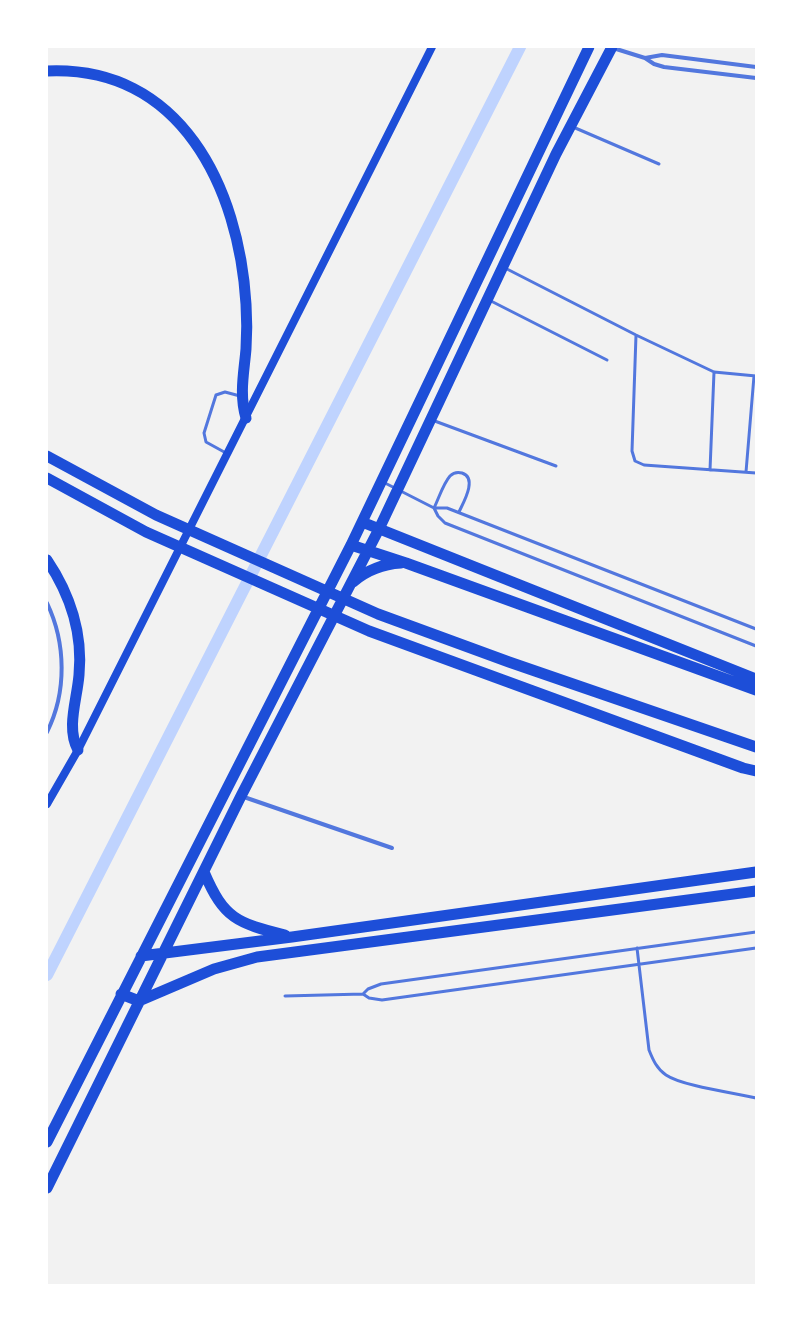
<!DOCTYPE html>
<style>
body{margin:0}
#map{position:relative;width:803px;height:1332px;overflow:hidden;background:#f2f2f2;font-family:"Crimson Pro",serif}
canvas{display:block}
.frame{position:absolute;inset:0;border:48px solid #fff;pointer-events:none}
</style>
<div id="map">
<canvas width="803" height="1332"></canvas>
<div class="frame"></div>
</div>
<script>
const g = document.querySelector('canvas').getContext('2d');
g.lineJoin = 'round';
function stroke(path, color, width, dash) { g.strokeStyle = color; g.lineWidth = width; g.lineCap = dash ? 'butt' : 'round'; g.setLineDash(dash || []); g.stroke(path); }
const canal = new Path2D(`
 M47,975L520,47`);
const service = new Path2D(`
 M573,127L659,164
 M505,268L636,335L714,372L756,376
 M489,300L607,360
 M636,335L632,451L635,461L644,465L756,473
 M432,420L556,466
 M226,453L206,442L204,433L216,395L225,392L240,396
 M710,470L714,372
 M746,472L754,376
 M383,482L434,508H447L756,629
 M459,512C463,503 478,478 462,473C458,472 453,473 450,476C443,484 439,498 434,508L438,516L445,523L756,646
 M756,932L381,984L368,989L363,994L369,998L382,1000L756,948
 M637,948L649,1050C653,1060 657,1069 666,1075C682,1086 735,1093 756,1098
 M285,996L363,994`);
const minor = new Path2D(`
 M613,48L645,58L654,64L664,67L756,78
 M645,58L662,55L756,67
 M47,603C66,643 67,692 47,732
 M241,796L392,848`);
const secondary = new Path2D(`
 M47,804L78,750L432,47`);
const trunk = new Path2D(`
 M47,71C181,65 239,188 246,304C247,319 247,334 246,349C244,373 239,394 246,418
 M47,456L156,515L378,614L509,662L756,747
 M47,478L146,532L369,631L743,768L756,771
 M362,522L756,679
 M351,545L406,563L756,690
 M47,560C70,594 83,634 79,675C77,700 66,728 78,750
 M353,582C367,570 383,564 401,563
 M204,872C224,919 237,923 285,935
 M141,956L292,937L756,872
 M121,994L139,1001L214,969L257,957L756,891
 M47,1142L351,545L589,47
 M47,1188L241,796L379,529L556,154L612,47`);
stroke(canal, '#bfd3fe', 12);
stroke(service, '#5277de', 3);
stroke(minor, '#5277de', 4);
stroke(secondary, '#1d4ed8', 8);
stroke(trunk, '#1d4ed8', 11);
</script>
